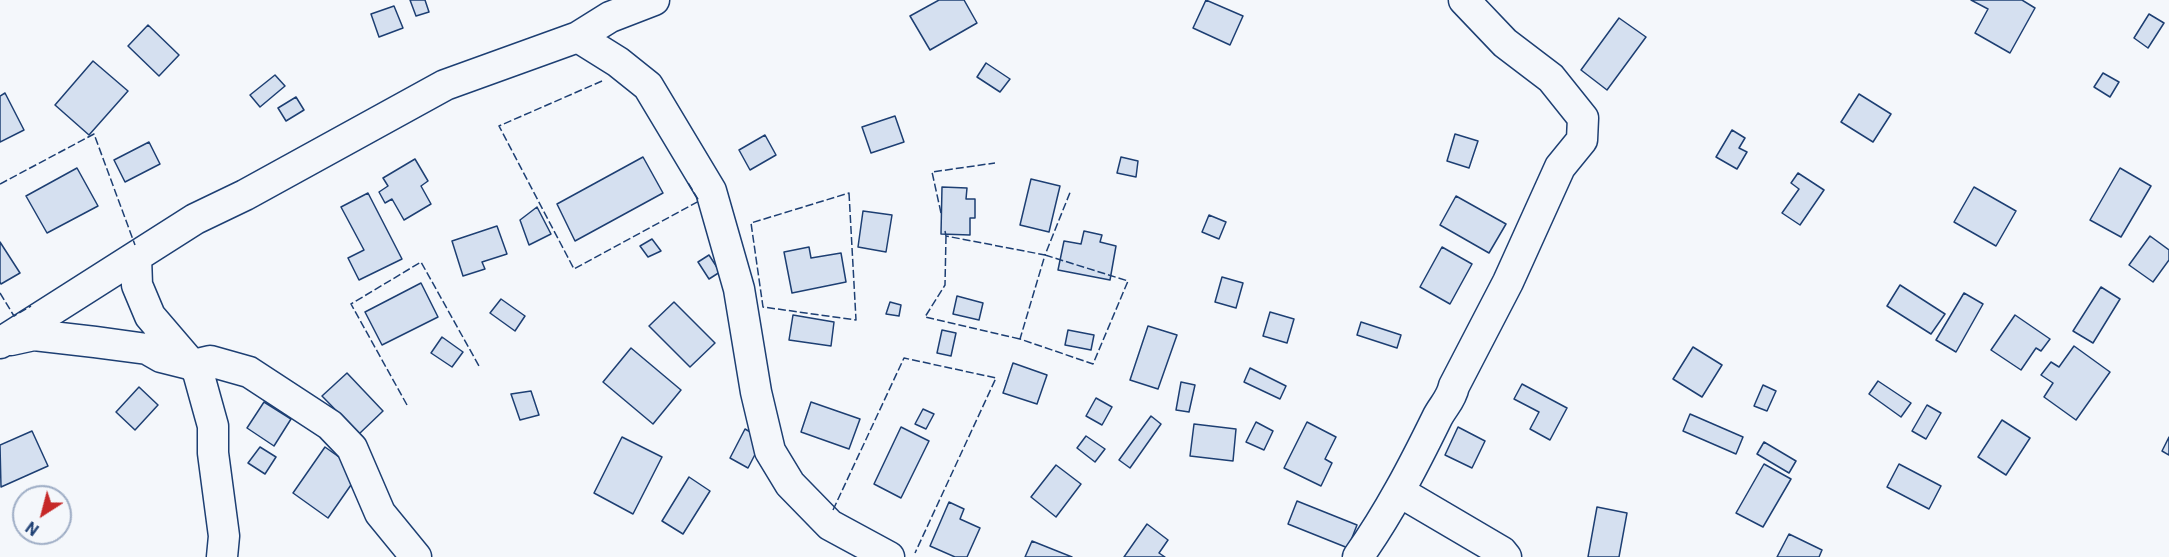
<!DOCTYPE html>
<style>
body{margin:0}
#map{position:relative;width:2169px;height:557px;overflow:hidden;background:#f4f7fb;font-family:Roboto,sans-serif}
canvas{display:block}
.north{position:absolute;left:12px;top:485px;width:60px;height:60px;box-sizing:border-box;background:#f4f7fb;border:2px solid #9eadc5;border-radius:50%;rotate:216deg;font-size:16px;font-weight:700;line-height:24px;text-align:center;color:#1d3f73}
.north::after{content:'';display:block;margin:auto;width:21px;height:27px;background:#c62828;clip-path:polygon(50% 0,100% 100%,50% 72%,0 100%)}
</style>
<div id="map">
<canvas width="2169" height="557"></canvas>
<div class="north">N</div>
</div>
<script>
const g = document.querySelector('canvas').getContext('2d');
g.lineJoin = 'round';
function paint(path, color) { g.fillStyle = color; g.fill(path, 'evenodd'); }
function stroke(path, color, width, dash) { g.strokeStyle = color; g.lineWidth = width; g.lineCap = dash ? 'butt' : 'round'; g.setLineDash(dash || []); g.stroke(path); }
const building = new Path2D(`
 M410,0H425L429,12L416,16Z
 M939,0H964L977,23L930,50L910,16Z
 M1206,0L1243,16L1230,45L1193,28Z
 M1971,0H2022L2035,8L2010,53L1975,33L1988,9Z
 M394,6L403,28L379,37L371,14Z
 M2149,14L2164,23L2148,48L2134,38Z
 M1619,18L1646,37L1607,90L1581,70Z
 M148,25L179,55L159,76L128,46Z
 M93,61L128,91L89,135L55,105Z
 M986,63L1010,79L1000,92L977,77Z
 M2103,73L2119,82L2110,97L2094,87Z
 M275,75L285,86L260,107L250,95Z
 M5,93L24,130L0,142V96Z
 M1859,94L1891,114L1873,142L1841,122Z
 M296,97L304,110L286,121L278,108Z
 M895,116L904,142L871,153L862,127Z
 M1732,130L1745,138L1739,148L1747,152L1737,169L1716,157Z
 M1455,134L1478,141L1469,168L1447,161Z
 M765,135L776,155L750,170L739,150Z
 M149,142L160,164L125,182L114,160Z
 M643,157L663,193L575,241L557,204Z
 M1121,157L1138,161L1136,177L1117,173Z
 M415,159L428,181L421,186L431,204L404,220L392,199L385,203L379,192L388,186L383,178Z
 M77,168L98,206L47,233L26,196Z
 M2120,168L2151,186L2121,237L2090,220Z
 M1798,173L1824,190L1800,225L1782,213L1799,189L1791,183Z
 M1031,179L1060,186L1049,232L1020,225Z
 M942,187L967,188L966,199H975V218H970V235L941,234Z
 M1974,187L2016,211L1996,246L1954,222Z
 M368,193L402,259L359,280L348,258L364,250L341,207Z
 M1456,196L1506,224L1489,253L1440,225Z
 M537,207L551,234L529,245L520,220Z
 M863,211L892,215L886,252L858,247Z
 M1209,215L1226,222L1219,239L1202,232Z
 M497,226L507,254L482,262L485,269L463,276L452,241Z
 M1084,231L1102,235L1100,242L1116,246L1110,280L1058,270L1064,241L1081,244Z
 M2150,236L2169,250V260L2153,282L2129,265Z
 M652,239L661,251L648,257L640,246Z
 M0,242L20,273L1,284L0,282Z
 M809,247L811,258L841,253L846,282L792,293L784,252Z
 M1442,247L1472,264L1450,304L1420,287Z
 M709,255L720,272L709,279L698,262Z
 M1222,277L1243,283L1236,308L1215,302Z
 M421,283L438,317L382,345L365,312Z
 M1900,285L1945,314L1931,334L1887,306Z
 M2101,287L2120,299L2093,343L2073,331Z
 M1964,293L1983,304L1956,352L1936,340Z
 M957,296L983,303L979,320L953,314Z
 M501,299L525,316L515,331L490,313Z
 M674,302L715,343L690,367L649,326Z
 M890,302L901,305L899,316L886,314Z
 M1270,312L1294,319L1287,343L1263,336Z
 M793,315L834,322L831,346L789,340Z
 M2015,315L2050,339L2041,351L2036,348L2021,370L1991,350Z
 M1361,322L1401,335L1397,348L1357,335Z
 M1148,326L1177,335L1158,389L1130,380Z
 M942,330L956,333L951,356L937,353Z
 M1068,330L1094,335L1091,350L1065,345Z
 M442,337L463,352L452,367L431,353Z
 M2074,346L2110,372L2076,420L2044,397L2053,383L2041,375L2051,362L2059,367Z
 M1693,347L1722,365L1702,397L1673,379Z
 M631,348L681,390L653,424L603,382Z
 M1013,363L1047,375L1037,404L1003,393Z
 M1250,368L1286,386L1280,399L1244,382Z
 M347,373L383,411L359,434L322,396Z
 M1878,381L1911,403L1901,417L1869,394Z
 M1181,382L1195,385L1189,412L1176,410Z
 M1522,384L1567,408L1550,440L1530,429L1539,412L1514,399Z
 M1763,385L1776,391L1767,411L1754,406Z
 M139,387L158,405L135,430L116,412Z
 M531,391L539,415L520,420L511,394Z
 M1096,398L1112,407L1102,425L1086,416Z
 M264,402L291,419L274,446L247,428Z
 M811,402L860,419L849,449L801,432Z
 M1927,405L1941,413L1926,439L1912,431Z
 M923,409L934,414L926,429L915,424Z
 M1690,414L1743,437L1736,454L1683,431Z
 M1151,416L1161,424L1130,468L1119,460Z
 M2002,420L2030,438L2006,475L1978,457Z
 M1256,422L1273,431L1264,450L1246,442Z
 M1307,422L1336,437L1325,459L1332,463L1321,486L1284,468Z
 M1194,424L1236,429L1233,461L1190,456Z
 M901,427L929,441L901,498L874,484Z
 M1458,427L1485,441L1472,468L1445,455Z
 M745,429L763,439L748,468L730,458Z
 M32,431L48,466L1,487L0,445Z
 M1086,436L1105,449L1095,462L1077,448Z
 M622,437L662,457L633,514L594,493Z
 M2169,437V455L2162,451Z
 M1764,442L1796,461L1789,473L1757,454Z
 M260,447L276,457L265,474L248,463Z
 M325,447L360,472L328,518L293,493Z
 M1764,464L1791,479L1763,527L1736,513Z
 M1899,464L1941,486L1929,509L1887,487Z
 M1056,465L1081,484L1056,517L1031,497Z
 M689,477L710,491L683,534L662,521Z
 M1297,501L1357,525L1348,548L1288,524Z
 M949,502L964,509L960,519L980,528L967,557H955L930,546Z
 M1597,507L1627,513L1619,557H1588Z
 M1147,524L1168,540L1159,553L1165,557H1124Z
 M1789,534L1822,550L1819,557H1777Z
 M1032,541L1072,557H1025Z`);
const minor = new Path2D(`
 M578,37L618,62L648,86L711,191L739,289L756,392L770,451L790,484L830,525L889,557
 M136,257L137,285L150,316L198,372L213,426V453L224,536L222,557
 M11,340L34,335L95,342L147,349L161,357L193,365L210,361L249,372L330,425L352,448L380,513L416,557
 M0,343L195,219L245,195L445,85L578,37L610,17L654,0
 M1400,492L1502,552L1506,557
 M1358,557C1389,513 1413,467 1437,418C1443,406 1451,400 1454,386L1508,282L1560,167L1582,140L1583,118L1551,78L1505,43L1464,0`);
const fence = new Path2D(`
 M602,81L499,126L574,269L699,201L687,181
 M0,184L94,134L135,245
 M849,193L856,320L763,307L751,223Z
 M941,213L932,172L995,163
 M945,231L946,236L1045,255L1071,190
 M946,236L945,285L925,317L1020,339
 M1045,255L1128,281L1093,364L1020,339Z
 M0,293L14,316L31,306
 M407,405L351,304L421,262L479,366
 M833,510L904,358L996,378L915,553`);
paint(building, '#d5e0f0');
stroke(building, '#1d3f73', 1.5);
stroke(minor, '#1d3f73', 33);
stroke(minor, '#f4f7fb', 30);
stroke(fence, '#1d3f73', 1.5, [8, 3]);
</script>
